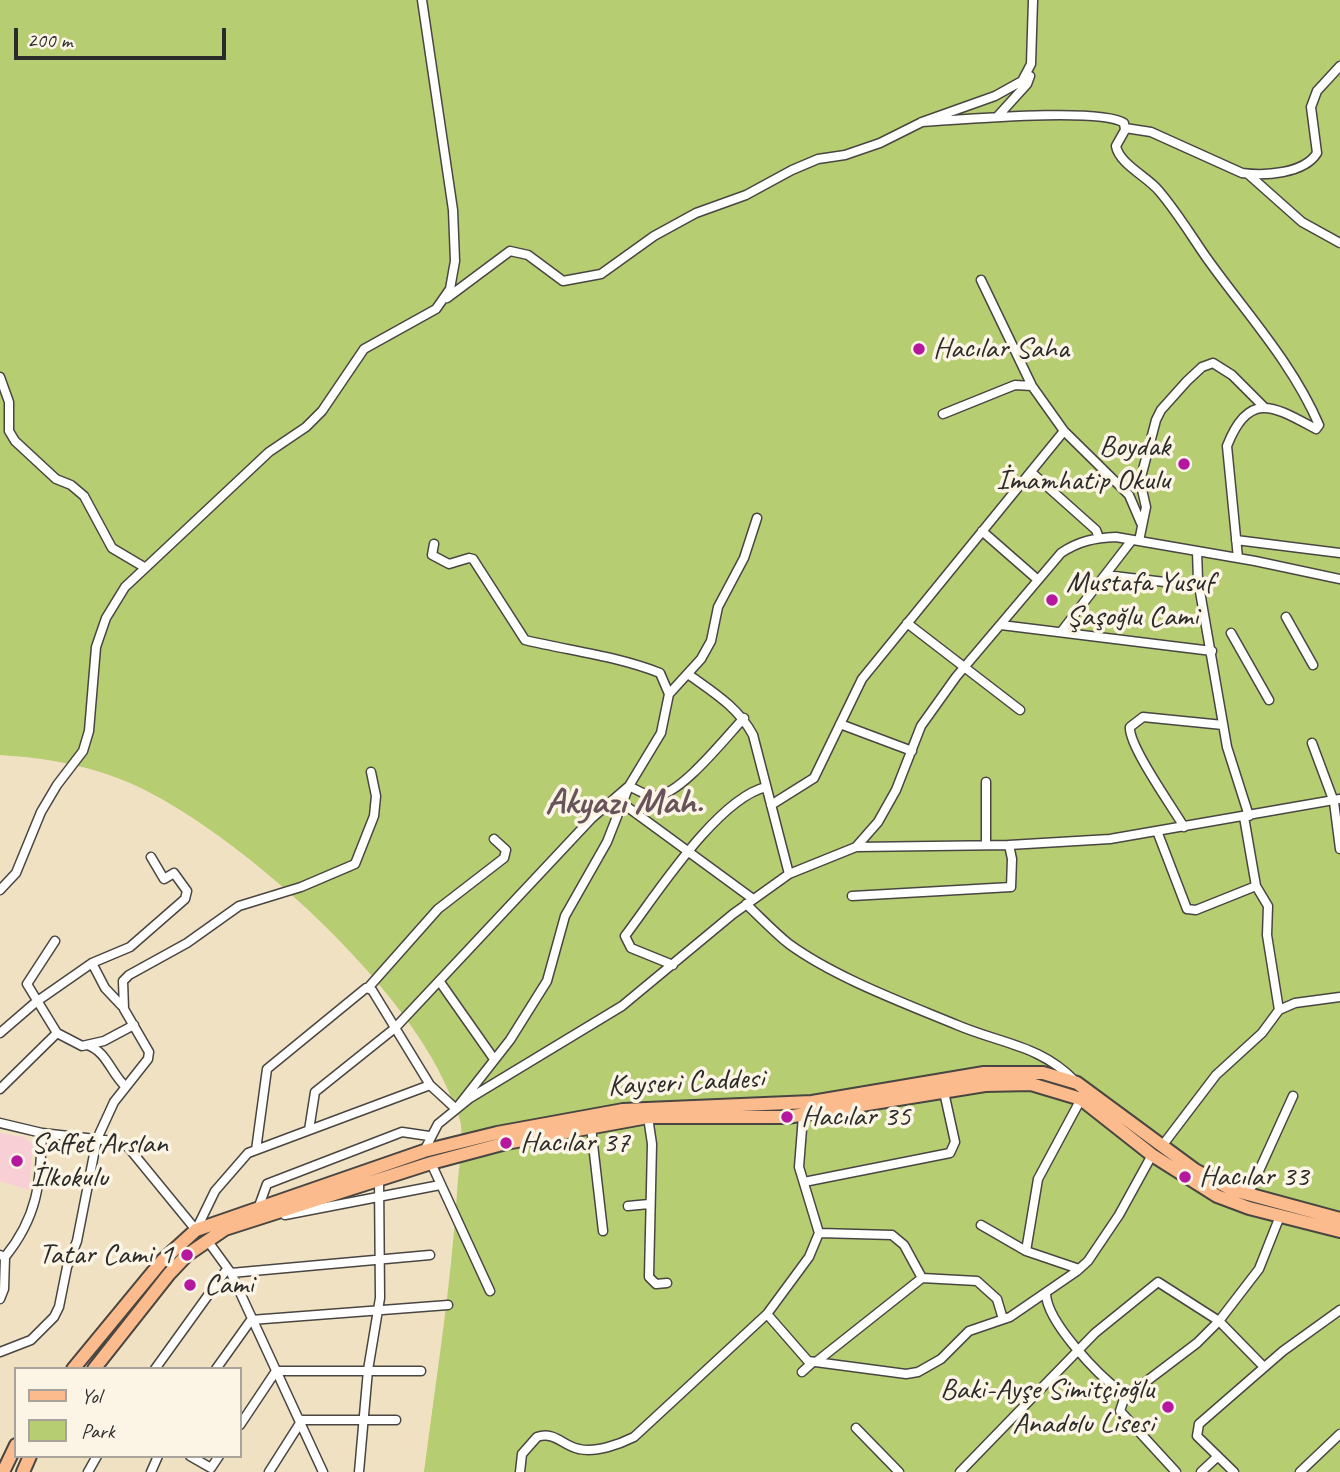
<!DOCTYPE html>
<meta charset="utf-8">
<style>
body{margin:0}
#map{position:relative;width:1340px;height:1472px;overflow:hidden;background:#f1e1c3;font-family:Caveat,sans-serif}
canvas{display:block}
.legend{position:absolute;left:14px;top:1367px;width:228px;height:91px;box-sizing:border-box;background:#fcf5e5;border:2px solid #a8a49b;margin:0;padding:9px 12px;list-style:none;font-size:21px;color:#2b2b2b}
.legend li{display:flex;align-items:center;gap:14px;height:35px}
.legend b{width:35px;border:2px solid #a8a49b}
.scale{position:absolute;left:14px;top:28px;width:212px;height:32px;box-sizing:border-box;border:4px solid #2b2b2b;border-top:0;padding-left:9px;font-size:21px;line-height:24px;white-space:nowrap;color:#2b2b2b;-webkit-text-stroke:5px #fcf5e5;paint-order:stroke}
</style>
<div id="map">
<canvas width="1340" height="1472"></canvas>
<ul class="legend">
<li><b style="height:9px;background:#fbbb8d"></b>Yol</li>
<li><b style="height:19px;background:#b6cd72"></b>Park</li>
</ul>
<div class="scale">200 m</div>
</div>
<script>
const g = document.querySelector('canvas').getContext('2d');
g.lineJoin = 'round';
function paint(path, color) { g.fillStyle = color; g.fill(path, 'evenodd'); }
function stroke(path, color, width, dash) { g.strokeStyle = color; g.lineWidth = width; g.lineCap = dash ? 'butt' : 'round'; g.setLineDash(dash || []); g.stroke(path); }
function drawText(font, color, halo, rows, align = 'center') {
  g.font = font + ' Caveat,sans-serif'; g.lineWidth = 7; g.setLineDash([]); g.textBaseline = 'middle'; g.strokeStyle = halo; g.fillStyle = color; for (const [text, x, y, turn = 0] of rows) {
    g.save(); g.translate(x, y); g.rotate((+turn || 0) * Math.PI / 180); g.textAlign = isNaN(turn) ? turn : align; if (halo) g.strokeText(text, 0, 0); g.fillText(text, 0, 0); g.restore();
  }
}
const built = new Path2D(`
 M0,1133L24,1137L33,1145L29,1190L0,1181Z`);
const green = new Path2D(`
 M0,0H1340V1472H424C436,1379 451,1286 457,1193C458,1172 463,1146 461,1125C459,1113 452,1100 448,1090C403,983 247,841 143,789C98,767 50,758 0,755Z`);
const street = new Path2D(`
 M997,117L1027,84L1030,76
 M922,122C957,120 1100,107 1124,123L1125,130L1116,146C1119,164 1148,177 1159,191C1177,212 1190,234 1206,257C1245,312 1292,362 1319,425L1316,429C1275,407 1249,389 1227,446L1238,558
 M1125,128L1151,132L1242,173C1264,176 1304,174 1317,153L1311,107L1317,91L1340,66
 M1248,174L1302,222L1340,243
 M981,280L1032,386
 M447,298L510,251L528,255L563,281L601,274L654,236L696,213L746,195L792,170L818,159L845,155L880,143L922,122L995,96L1022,81L1031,64L1033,0
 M0,377L9,402V431L15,441L56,479L71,485L84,496L112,548L144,567
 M943,414L1015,385L1032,386L1064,431L1129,495L1141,523
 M1031,472L1096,530L1099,538
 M982,531L1038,580
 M1236,540L1340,553
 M1139,541L1146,507L1140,481L1156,420L1161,410L1187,381L1202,367L1213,363L1232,375L1264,407
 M1197,551L1198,580L1227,747L1249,816
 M1105,575L1199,586
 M1286,617L1313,665
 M907,623L1020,710
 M1001,625L1212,651
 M1061,632L1132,540
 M1231,633L1269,700
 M688,674C713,692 738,707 753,735L789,874
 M669,694L701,659L711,641L718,607L744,558L757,518
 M840,724L912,751
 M1312,743L1334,802L1340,849
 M986,782V844
 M622,803L753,899
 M771,805L814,778L862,679L1064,431
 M1184,827C1173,808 1128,745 1130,727L1143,717L1223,725
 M1157,831L1187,909L1196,910L1256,886
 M856,847L878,822L896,790L921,726L956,677L1061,553C1079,541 1094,538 1116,537L1255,561L1340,579
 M0,890L16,873L41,812L57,785L83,751L89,731L96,647L106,618L125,587L269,452L306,427L322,411L364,349L436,309L450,289L455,261L453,210L422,0
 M852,896L1011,887L1012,859L1009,845
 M746,904C760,917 774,932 789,944C836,978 904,1003 957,1025C1002,1044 1040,1045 1075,1081
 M55,941L27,984L57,1033L82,1046L104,1041L134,1025
 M92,963L105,988L122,1006
 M673,965L631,948L625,936C656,895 717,799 766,787
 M440,982L494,1059
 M368,988L438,909L504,858L506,850L494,839
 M1279,1010L1295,1003L1340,997
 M0,1033L36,1002L92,963L130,947L185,899L187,891L174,873L164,879L151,857
 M87,1045C107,1051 111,1074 126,1087
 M0,1089L57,1033
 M648,1117L652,1144L649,1277L656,1284L667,1283
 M0,1123L42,1133L113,1141L128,1147L196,1230L215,1191L248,1153L430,1085
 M591,1127L603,1231
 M309,1130L315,1092L395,1028L592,818L629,786C637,790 646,796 655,796C680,796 726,737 744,718
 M1162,1146L1216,1075L1262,1033L1279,1010L1267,935L1268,906L1256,886L1244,817
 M256,1150L267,1069L366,988L372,990L430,1085L456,1109L510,1040L547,981L565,916L607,842L629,786L661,733L669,694L660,673C617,656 571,651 525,640L473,559L469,558L449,564L432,555L434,544
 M424,1151L438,1124L470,1098L622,1006L733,914L789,874L856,847L1009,845L1110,839L1340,799
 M431,1163L490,1291
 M804,1182L950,1153L955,1142L944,1092
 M1248,1195L1293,1096
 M259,1206L267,1184L402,1132L429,1136
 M628,1206L649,1204
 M285,1215L440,1185
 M981,1225L1026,1251
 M819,1233L892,1235L904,1245L922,1278
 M207,1240L231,1273L323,1472
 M0,1255L5,1257C38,1216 40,1184 42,1133
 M1079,1269L1026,1251L1038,1179L1081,1099
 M231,1273L430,1255
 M1046,1294C1047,1322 1098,1375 1121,1392L1135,1390L1197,1343L1219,1321L1264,1367
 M0,1299L4,1289L5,1257
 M767,1314L808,1361L906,1374L918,1372L941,1359L969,1331L1010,1317L1077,1271L1088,1261L1119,1215L1152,1155
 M0,1352L31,1340L54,1317L59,1307L67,1267L77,1241L97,1139L114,1102L148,1059L149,1052L124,1009L123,981L129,975L187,943L239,906L301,887L355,864L374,816L376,796L371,772
 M816,1362L922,1278L977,1281L997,1299L1003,1319
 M155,1369L227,1269
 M216,1369L251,1320L448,1305
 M802,1372L813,1362
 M1126,1393L1120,1411L1176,1472
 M302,1420H396
 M240,1425L276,1371H421
 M856,1428L899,1472
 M190,1456L211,1468L219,1456
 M88,1472L97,1456
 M151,1472L158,1456
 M269,1472L302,1420
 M359,1472L368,1370L380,1298L379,1178
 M520,1472L522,1454L537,1437C555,1431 563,1446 579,1449C596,1453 620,1444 634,1437L767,1314L809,1257L819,1233L799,1167L803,1116
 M960,1472L1095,1333L1158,1282L1219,1321L1259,1269L1280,1216
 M1201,1472L1216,1458
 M1234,1472L1197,1436L1199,1424L1283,1351L1340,1310
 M1300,1472L1340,1434`);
const primary = new Path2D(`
 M73,1369L162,1261L196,1230L424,1151L497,1133L623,1110L812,1102L984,1073H1043L1077,1083L1195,1170L1233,1190L1340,1219
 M94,1369L169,1274L187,1255L225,1229L431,1163L506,1143L648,1117H787L985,1085L1031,1084L1081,1099L1152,1155L1217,1196L1249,1208L1340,1231
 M3,1472L16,1445
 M23,1472L30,1456`);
const markers = [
 [919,349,7,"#b5179e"],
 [1184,464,7,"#b5179e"],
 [1052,600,7,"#b5179e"],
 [787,1117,7,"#b5179e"],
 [506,1143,7,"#b5179e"],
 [17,1161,7,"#b5179e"],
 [1185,1177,7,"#b5179e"],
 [187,1255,7,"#b5179e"],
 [190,1285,7,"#b5179e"],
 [1168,1407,7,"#b5179e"]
];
const poiNames = [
 ["Hacılar Saha",933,349],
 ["Boydak",1170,447,"right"],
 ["İmamhatip Okulu",1170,481,"right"],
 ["Mustafa Yusuf",1066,583],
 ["Şaşoğlu Cami",1066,617],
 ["Hacılar 35",801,1117],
 ["Hacılar 37",520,1143],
 ["Saffet Arslan",31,1144],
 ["İlkokulu",31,1178],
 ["Hacılar 33",1199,1177],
 ["Tatar Cami 1",173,1255,"right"],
 ["Cami",204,1285],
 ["Baki-Ayşe Simitçioğlu",1154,1390,"right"],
 ["Anadolu Lisesi",1154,1424,"right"]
];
const streetNames = [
 ["Kayseri Caddesi",686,1083,-3]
];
const districtNames = [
 ["Akyazı Mah.",624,803]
];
paint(built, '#f7cfd5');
paint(green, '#b6cd72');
stroke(street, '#494642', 11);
stroke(primary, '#494642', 16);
stroke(street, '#fff', 8);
stroke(primary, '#fbbb8d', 12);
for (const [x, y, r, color] of markers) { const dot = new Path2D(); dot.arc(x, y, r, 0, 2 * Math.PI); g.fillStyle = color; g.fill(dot); stroke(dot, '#fcf5e5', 2.5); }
drawText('30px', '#2b2b2b', '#fcf5e5', poiNames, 'left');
drawText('30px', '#2b2b2b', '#fcf5e5', streetNames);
drawText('bold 37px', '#68535b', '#fcf5e5', districtNames);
</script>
